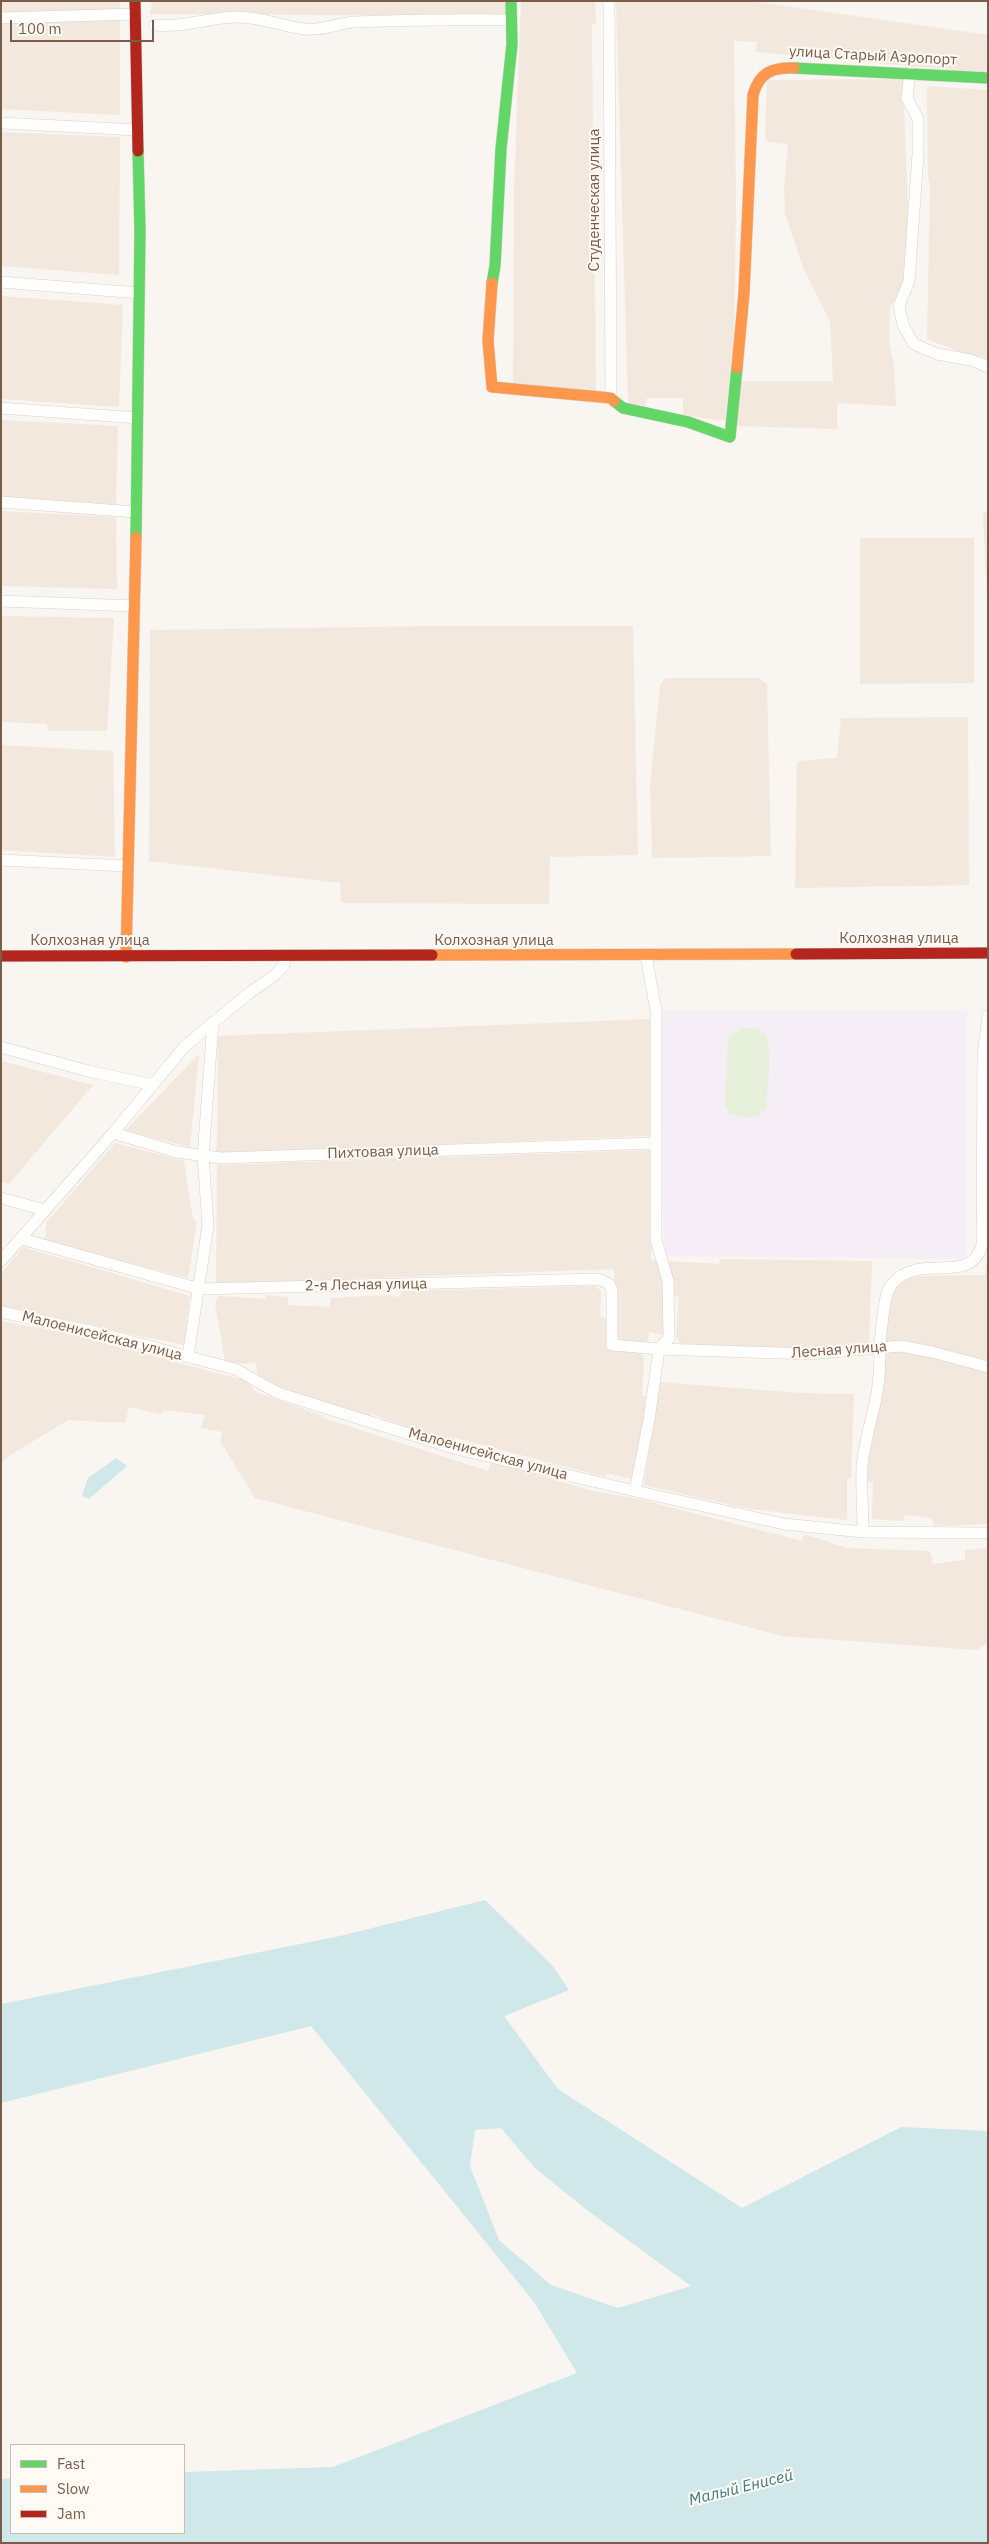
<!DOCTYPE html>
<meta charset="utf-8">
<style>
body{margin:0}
#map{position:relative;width:989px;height:2544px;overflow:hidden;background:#f9f5f0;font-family:"IBM Plex Sans",sans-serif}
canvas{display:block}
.frame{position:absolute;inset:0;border:2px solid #7a5c4d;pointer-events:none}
.legend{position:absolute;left:10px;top:2444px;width:175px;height:90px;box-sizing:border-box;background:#fffaf3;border:1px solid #cabbb1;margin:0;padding:6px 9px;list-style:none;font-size:15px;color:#7a5c4d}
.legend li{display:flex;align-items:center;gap:10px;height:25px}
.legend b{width:25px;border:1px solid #cabbb1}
.scale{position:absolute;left:10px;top:20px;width:144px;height:22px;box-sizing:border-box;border:2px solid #7a5c4d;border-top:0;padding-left:6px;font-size:15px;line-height:18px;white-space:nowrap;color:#7a5c4d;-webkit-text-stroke:4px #fffaf3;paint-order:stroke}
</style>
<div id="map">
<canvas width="989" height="2544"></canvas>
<div class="frame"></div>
<ul class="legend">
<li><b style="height:6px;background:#63d668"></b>Fast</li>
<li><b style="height:6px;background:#ff974d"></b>Slow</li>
<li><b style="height:6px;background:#b3261e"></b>Jam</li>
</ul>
<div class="scale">100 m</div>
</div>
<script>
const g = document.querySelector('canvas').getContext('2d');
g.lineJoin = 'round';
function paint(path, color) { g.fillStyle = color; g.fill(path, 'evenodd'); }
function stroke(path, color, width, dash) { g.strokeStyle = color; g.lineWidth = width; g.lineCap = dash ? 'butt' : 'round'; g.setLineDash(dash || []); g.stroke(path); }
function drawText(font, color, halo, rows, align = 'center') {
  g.font = font + ' "IBM Plex Sans",sans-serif'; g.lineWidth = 4; g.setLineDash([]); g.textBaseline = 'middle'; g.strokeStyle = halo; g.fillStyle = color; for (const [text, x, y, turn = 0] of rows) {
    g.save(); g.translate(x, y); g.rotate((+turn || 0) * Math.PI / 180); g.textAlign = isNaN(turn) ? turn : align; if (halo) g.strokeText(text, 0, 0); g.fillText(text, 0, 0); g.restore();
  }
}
const residential = new Path2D(`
 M1,1H120V115L1,109Z
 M152,1H506V16L150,14Z
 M521,1H595L596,23L592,24V39L596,392L513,383L514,192Z
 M616,1H750L988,35V73L756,52L757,42L734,41L736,199L734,365L726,421L683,415V398H647L645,406L628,404Z
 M903,79L908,215L906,279L890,307L889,343L894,365L896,406L837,403V429L735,426L740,381H833L830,321L803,267L785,214L784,187L788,144L768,142L765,138L767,80Z
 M927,86L988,90V359L957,351L927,339L930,187L928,175Z
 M1,132L120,137L119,275L1,266Z
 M1,296L123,305L119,407L1,399Z
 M1,420L118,426L116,506L1,499Z
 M1,511L116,517L117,589L1,586Z
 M988,512V623L983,513Z
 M860,538H974V683L860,684Z
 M1,616L114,618L107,731H48L47,724L1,722Z
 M443,626H633L638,855L550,857L549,904L341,903L340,883L149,861L150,630Z
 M666,678H759L767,684L771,856L652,858L650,785L660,685Z
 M968,717L969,885L795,888L797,761L837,758L841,718Z
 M1,745L113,751L115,857L1,850Z
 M650,1019L651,1136L215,1153L217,1145L218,1036Z
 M199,1054L190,1147L125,1131Z
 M1,1061L93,1085L9,1184L1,1182Z
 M115,1143L184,1161L193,1219L197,1222L188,1278L41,1240L46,1236V1223Z
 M651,1150V1260L660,1263L668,1308L663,1335L649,1332L648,1344L618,1343V1311L616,1310L614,1269L216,1284L217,1165Z
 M23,1247L190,1296L184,1345L1,1307V1274Z
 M720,1259L872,1261L869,1344L807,1349L681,1345L676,1337L679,1297L674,1296L667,1261L719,1264Z
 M987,1259L988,1524L934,1526L932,1518L905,1515L902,1521L872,1519L873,1483L866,1481L891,1294L902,1282L916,1276L985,1275Z
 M595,1286L601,1291L600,1317L609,1319L607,1348L639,1350L644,1358L642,1395L646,1397L638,1458L631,1479L607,1473L605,1477L456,1438L453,1445L372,1414L370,1418L257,1379L256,1362L244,1364L225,1361L215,1304L219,1296L265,1299L266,1295L288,1297V1305L329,1307L331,1298L387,1295L400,1297V1291Z
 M1,1321L66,1333L247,1381L256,1392L323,1416V1418L488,1471L491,1461L589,1490L643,1500L802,1541L804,1534L847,1548L930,1551L933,1564L965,1560V1550L988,1548V1643L976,1650L783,1636L255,1498L220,1441L222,1432L201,1428L205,1415L165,1410L161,1414L129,1407L125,1423L68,1420L7,1457L1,1464Z
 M659,1382L800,1393L854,1394L851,1478L847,1479V1520L749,1509L644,1485Z`);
const education = new Path2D(`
 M661,1011H967L966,1259L666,1256L663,1230Z`);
const green = new Path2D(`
 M743,1028C750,1028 756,1027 762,1031C775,1041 767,1091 766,1108L757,1117H742L730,1114L725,1106L728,1037Z`);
const water = new Path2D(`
 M116,1458L127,1466L89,1499L82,1496L88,1478Z
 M485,1900L553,1966L569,1990L504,2016L558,2089L742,2208L901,2127L988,2131V2543H1V2479L11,2478V2533H184V2472L333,2467L577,2373L534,2302L311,2026L1,2103V2004L340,1936ZM501,2128L535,2168L588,2211L691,2286L618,2308L551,2285L499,2240L470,2166L475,2130Z`);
const street = new Path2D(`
 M609,1L611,398
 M1,18L136,14
 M155,25C184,28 210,17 238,17C262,17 283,27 306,29C323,31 338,23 354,22C407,20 458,19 511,20
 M910,72L907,98L918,119V154L909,281L899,306L903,325L914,344L937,354L971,360L988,367
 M1,123L138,130
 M1,282L139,293
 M1,408L138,418
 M1,502L136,512
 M1,601L135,606
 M1,860L128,866
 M1,1047L88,1071L153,1085
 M113,1133L177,1152L221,1158L655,1143
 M1,1198L45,1210
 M22,1239L200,1289L598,1279L609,1284L612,1291V1345L659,1349L810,1354L900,1346L932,1352L988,1367
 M1,1261L113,1133L185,1046L249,993L274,976L284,965L285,956
 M1,1312L103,1334L235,1369L278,1393L457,1449L635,1491L784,1524L863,1532L988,1533
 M188,1357L208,1225L203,1157L213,1022
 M635,1491L649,1420L659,1349L669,1338L668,1281L656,1240V1011L646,955
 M863,1532C863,1510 861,1488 862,1467C864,1440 875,1412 878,1385C881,1365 879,1344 882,1324C884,1312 884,1294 892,1284C921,1250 969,1288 982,1245L983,1055L988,1016`);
const fast = new Path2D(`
 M794,68L988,78
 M492,283L495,266L501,149L512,44L511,1
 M614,401L623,408L688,422L730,437L737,368
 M136,537L140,231L138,151`);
const slow = new Path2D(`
 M492,283L488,341L492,387L611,398L614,401
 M737,368L744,293L753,95C759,73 772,67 794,68
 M432,955L796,954
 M126,957L136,537`);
const jam = new Path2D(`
 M135,1L138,151
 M796,954L988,953
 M1,956L432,955`);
const streetNames = [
 ["улица Старый Аэропорт",873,56,3],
 ["Студенческая улица",595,200,-90],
 ["Колхозная улица",899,939],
 ["Колхозная улица",90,941],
 ["Колхозная улица",494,941],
 ["Пихтовая улица",383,1152,-2],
 ["2-я Лесная улица",366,1285,-1],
 ["Малоенисейская улица",102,1336,14],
 ["Лесная улица",839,1350,-4],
 ["Малоенисейская улица",488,1454,15]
];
const waterNames = [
 ["Малый Енисей",741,2488,-14]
];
paint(residential, '#f2e8de');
paint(education, '#f6eef6');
paint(green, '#e7f0db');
paint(water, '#d0e8ea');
stroke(street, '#d7d1cb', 12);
stroke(fast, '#d9d2cb', 12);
stroke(slow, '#d9d2cb', 12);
stroke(jam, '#d9d2cb', 12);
stroke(street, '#fefefd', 11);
stroke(fast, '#63d668', 11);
stroke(slow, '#ff974d', 11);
stroke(jam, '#b3261e', 11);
drawText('15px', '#7a5c4d', '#fffaf3', streetNames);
drawText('italic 16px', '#437c86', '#fffaf3', waterNames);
</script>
